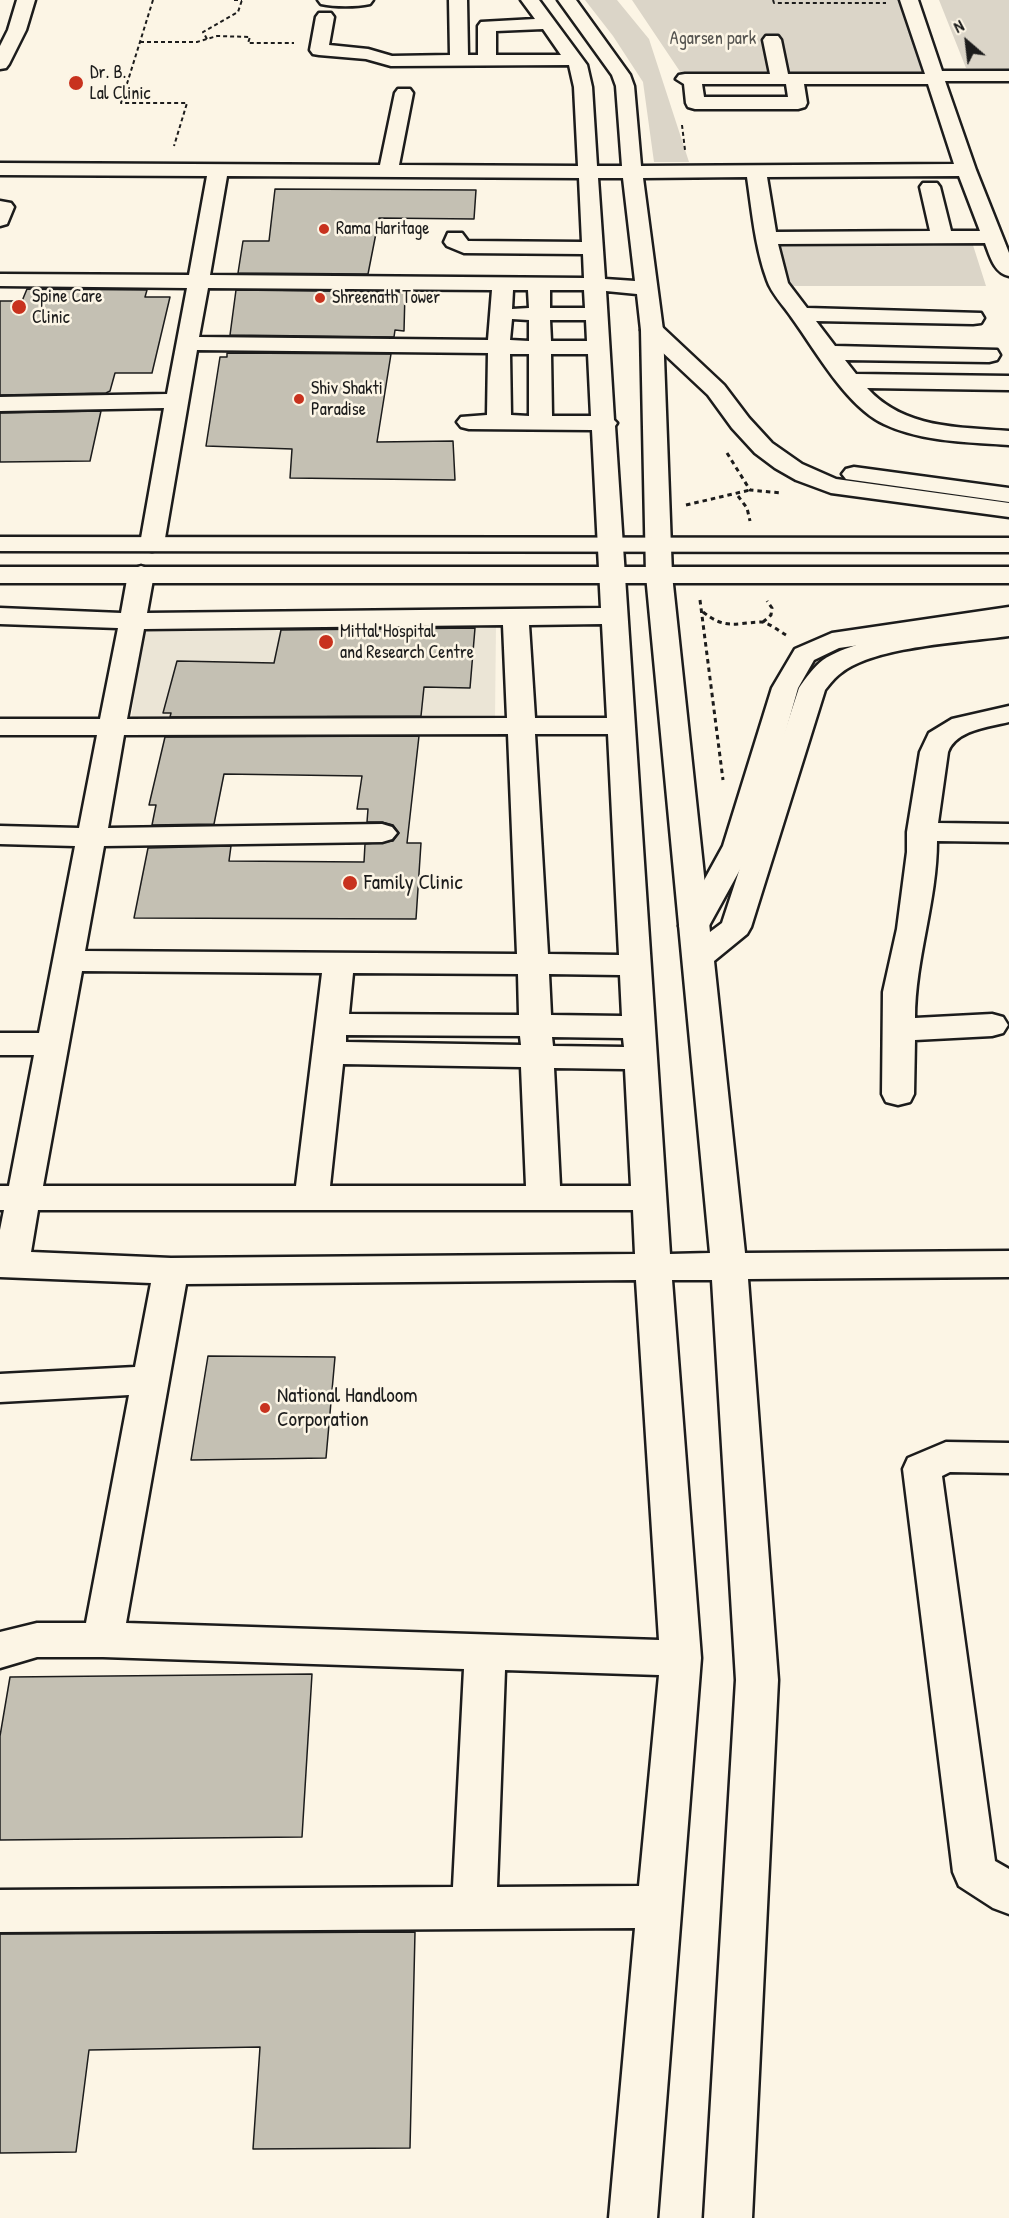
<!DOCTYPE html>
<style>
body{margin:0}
#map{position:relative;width:1009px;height:2218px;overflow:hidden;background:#fcf5e5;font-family:"Patrick Hand",sans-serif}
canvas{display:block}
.north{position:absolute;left:937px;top:12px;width:60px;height:60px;-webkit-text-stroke:4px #fcf5e5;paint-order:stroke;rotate:332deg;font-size:16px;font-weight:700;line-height:24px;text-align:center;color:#1c1c1c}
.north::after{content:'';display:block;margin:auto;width:21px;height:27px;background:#1c1c1c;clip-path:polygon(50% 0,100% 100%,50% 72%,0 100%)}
</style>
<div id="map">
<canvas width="1009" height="2218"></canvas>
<div class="north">N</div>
</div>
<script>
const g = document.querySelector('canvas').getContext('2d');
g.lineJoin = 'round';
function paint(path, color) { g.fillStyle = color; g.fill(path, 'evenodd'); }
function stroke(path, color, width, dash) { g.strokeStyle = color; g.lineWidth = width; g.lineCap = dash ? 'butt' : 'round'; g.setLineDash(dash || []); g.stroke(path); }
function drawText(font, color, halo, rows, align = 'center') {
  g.font = font + ' "Patrick Hand",sans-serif'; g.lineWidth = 5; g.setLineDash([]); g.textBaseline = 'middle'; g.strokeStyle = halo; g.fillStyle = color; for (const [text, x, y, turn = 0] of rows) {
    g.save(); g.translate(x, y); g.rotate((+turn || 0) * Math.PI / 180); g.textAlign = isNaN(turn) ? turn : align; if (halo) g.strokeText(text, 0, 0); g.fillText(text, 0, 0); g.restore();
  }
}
const built = new Path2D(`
 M496,623L495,719H131L144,628Z`);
const green = new Path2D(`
 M585,0H617L649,39L689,162H654L643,82L613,36Z
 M632,0H904L934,76L685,79Z
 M939,0H1009V69L966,68Z
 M779,242H972L986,286H787Z`);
const building = new Path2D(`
 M275,189L476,190L474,219L379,218L368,274L238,273L243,241H269Z
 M27,289L147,290L145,297H170L152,373H115L110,391L106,393L0,395V301H22Z
 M236,290L405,292L404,331L395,330L394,337L230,335Z
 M227,353L391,354L377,442L453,441L455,480L290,478L292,449L206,446L220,357H227Z
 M101,411L90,461L0,462V413Z
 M475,628L470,688L424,687L421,716L170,717L171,713H163L177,661L274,663L281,630Z
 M419,736L407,843H421L416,919L134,918L148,848L231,846L229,861L364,862L365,844L393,841L399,833L393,825L382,822H367L368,809H357L362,776L224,774L214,824L152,825L156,805H149L165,737Z
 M208,1356L335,1357L326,1458L191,1460Z
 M312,1674L302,1837L0,1840V1736L10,1677Z
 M415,1932L410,2148L253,2149L260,2047L89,2050L76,2152L0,2153V1934Z`);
const pathFar1 = new Path2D(`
 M153,0L121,103H187L174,146
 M234,0H242
 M773,0L774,3H886
 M207,39L203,32L238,12L242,0
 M140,42H197L217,36L250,37L248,43H294
 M682,125L685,150`);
const path = new Path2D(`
 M727,453L750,490L781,493
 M738,496L747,508L750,521
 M686,505L750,490
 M700,600L723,780
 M703,612C726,630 735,623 761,622C768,622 779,631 786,635
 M763,622L771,615L772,608L767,601`);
const minor = new Path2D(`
 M17,0H35L26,30L9,64L6,68L0,69V46L8,30Z
 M318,0H373L370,4C356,7 335,7 321,4Z
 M449,0H467L468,55H478V26L481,22L535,19L521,0H539L587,65L592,87L597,166H622L616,86L612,75L558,0H576L630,75L634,86L641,166L954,164L928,84H804L807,103L805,107L798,109H695L688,107L686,103L684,84L676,79L679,75L685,74H770L763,40L766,36H778L781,40L788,74H925L900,0H918L942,71H1009V81H945L976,170L1009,253V276C994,273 990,256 985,243L778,244L788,283L807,308L981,313L984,318L981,323L973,324L816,321L835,346L997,350L1000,355L997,360L989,362L845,360L856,374L1009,376V390L867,388C904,429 958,427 1009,431V445C968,442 922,442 884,424C846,406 816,351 792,318C784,306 771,293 767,280C755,247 752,211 747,177L643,178L663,330L672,575L710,932L722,923L799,688C805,679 814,667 823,660C864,633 959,627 1009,620V636C965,642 875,646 841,673C834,678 830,684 825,690L751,927L747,934L714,961L745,1253L1009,1251V1277L748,1279L778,1680L752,2218H704L736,1680L712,1280H672L701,1658L657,2218H609L635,1928L0,1932V1890L453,1887L464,1669L103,1657H37L0,1668V1632L37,1623H86L129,1395L0,1402V1374L135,1367L151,1283L0,1277V1230L4,1210H0V1186H9L34,1055H0V1033H39L75,846L0,844V826L79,828L97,735H0V719H100L118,628L0,624V608L121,613L128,574L132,569L141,566L150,569L154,574L147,613L601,608L592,430L469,429L461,427L457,422L461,417L487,415L488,353L197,350L164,544L161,549L152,551L143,549L140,544L164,408L0,411V397L167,394L187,288L0,286V274L189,275L207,176L0,175V163L380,165L395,93L398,89H410L413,93L399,165L578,166L574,87L569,65L391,66L366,59L319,55L313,54L310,50L316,17L319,13H331L334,17L329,45L368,49L392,56L450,55ZM543,29L561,55H496V31ZM702,84H786L788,97H704ZM227,176L579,178L582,242L468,241L462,233H448L444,242L447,246L464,253L583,254L584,278L210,275ZM959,176L980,231H951L940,187L937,183H923L920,187L930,231L776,232L767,177ZM598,178H623L635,281L605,279ZM208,288L492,290L488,340L199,337ZM513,290H528L529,308L512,309ZM550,290H584L585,308H550ZM606,291L637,294L641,330L646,575L710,1253L670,1254L615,426L617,423L614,420ZM512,319L529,320V341L510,340ZM550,320H586L587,341H551ZM510,354H529V416L511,415ZM551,354H588L591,416H552ZM602,624L607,718H535L529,625ZM503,625L507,718L127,719L144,629ZM508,734L517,954L85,951L104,846L382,842L392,839L397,833L392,827L382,824L108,828L124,735ZM535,734H608L619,955L548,954ZM82,971L322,973L296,1186H43ZM353,973L518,974L519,1015L349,1014ZM549,974L620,975L622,1016L551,1015ZM346,1035L520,1036L521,1045L346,1042ZM552,1037L623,1038L624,1047L553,1046ZM343,1064L521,1067L526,1186H330ZM554,1068L625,1069L631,1186H560ZM38,1210H633L635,1254L171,1258L31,1252ZM636,1280L659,1640L126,1623L186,1284ZM505,1670L659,1675L639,1886L497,1887Z
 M0,201L11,203L14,207L7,224L0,226Z
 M854,467L1009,488V502L846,479L842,474L846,469Z
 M1009,706V722C988,727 956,730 948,752L938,823L1009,824V842L937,841C937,901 915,959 915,1018L992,1014L1003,1017L1008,1025L1003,1033L992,1036L915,1040L914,1094L910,1102L898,1105L886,1102L882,1094L883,992L897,929L907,852V832L920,752L929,733L952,719Z
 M946,1442L1009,1443V1473L950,1472L942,1476L995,1861L1009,1869V1914L993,1908L959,1886L953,1872L903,1469L908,1458Z`);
const major = new Path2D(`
 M652,323L660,325L724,385L749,418L772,443L802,464L836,479L1009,503V517L831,493L796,480L775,468L755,453L732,428L708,395L644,335L641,330L644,325Z
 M0,537L1009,538V552L0,551Z
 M0,567H1009V583H0Z
 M1009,607V623L839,648L814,660L798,688L753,846L705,933L694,936L683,933L679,926L723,846L772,688L795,649L832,633Z`);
const markers = [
 [76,83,8,"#c8321e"],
 [324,229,6,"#c8321e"],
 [320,298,6,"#c8321e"],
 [19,307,8,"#c8321e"],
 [299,399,6,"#c8321e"],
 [326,642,8,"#c8321e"],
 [350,883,8,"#c8321e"],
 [265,1408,6,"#c8321e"]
];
const farParknames = [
 ["Agarsen park",713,39]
];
const farPoinames = [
 ["Dr. B.",90,73],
 ["Lal Clinic",90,94],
 ["Rama Haritage",336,229],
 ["Spine Care",32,297],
 ["Clinic",32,318],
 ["Shreenath Tower",332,298],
 ["Shiv Shakti",311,389],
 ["Paradise",311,410],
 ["Mittal Hospital",340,632],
 ["and Research Centre",340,653]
];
const poiNames = [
 ["Family Clinic",364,883],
 ["National Handloom",277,1396],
 ["Corporation",277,1420]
];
paint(built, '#ebe5d6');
paint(green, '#dbd5c8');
paint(building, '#c4c0b3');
stroke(building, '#1c1c1c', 1.5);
stroke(minor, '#1c1c1c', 5);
stroke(major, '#1c1c1c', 5);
stroke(pathFar1, '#1c1c1c', 2, [4, 3]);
stroke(path, '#1c1c1c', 3, [4.5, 4]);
paint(minor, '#fcf5e5');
paint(major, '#fcf5e5');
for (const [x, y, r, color] of markers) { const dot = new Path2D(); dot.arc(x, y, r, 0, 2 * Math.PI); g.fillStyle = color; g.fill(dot); stroke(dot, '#fcf5e5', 2); }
drawText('18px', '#555450', '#fcf5e5', farParknames);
drawText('18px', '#1c1c1c', '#fcf5e5', farPoinames, 'left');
drawText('21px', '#1c1c1c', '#fcf5e5', poiNames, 'left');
</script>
